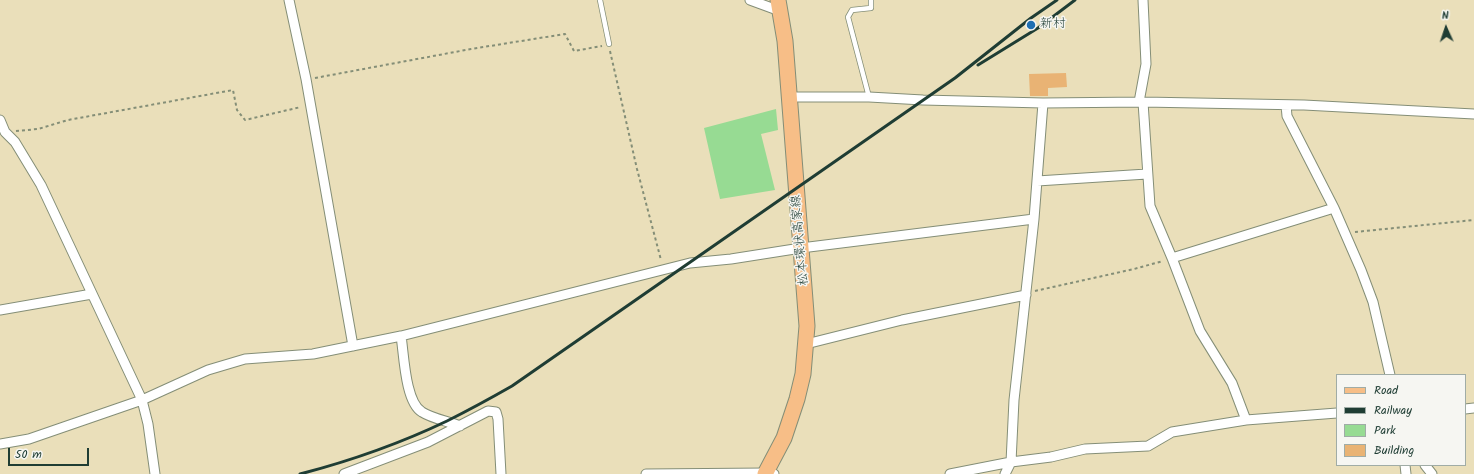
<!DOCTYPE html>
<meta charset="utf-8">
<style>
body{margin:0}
#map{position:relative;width:1474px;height:474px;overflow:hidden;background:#eadfba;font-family:Kalam,sans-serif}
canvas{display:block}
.legend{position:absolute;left:1336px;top:374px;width:130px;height:92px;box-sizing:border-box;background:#f6f6f2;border:1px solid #a0aca6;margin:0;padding:5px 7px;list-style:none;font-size:12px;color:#1f3d34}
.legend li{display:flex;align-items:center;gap:8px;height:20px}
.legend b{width:20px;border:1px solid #a0aca6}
.north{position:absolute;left:1426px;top:8px;width:40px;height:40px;-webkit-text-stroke:3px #f6f6f2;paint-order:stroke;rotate:357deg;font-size:11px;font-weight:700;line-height:16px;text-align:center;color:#1f3d34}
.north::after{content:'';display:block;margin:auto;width:14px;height:18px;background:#1f3d34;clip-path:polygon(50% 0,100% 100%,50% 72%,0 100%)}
.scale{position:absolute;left:8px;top:448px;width:81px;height:18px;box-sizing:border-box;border:2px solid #1f3d34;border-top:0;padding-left:5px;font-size:12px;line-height:14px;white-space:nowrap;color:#1f3d34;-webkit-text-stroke:3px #f6f6f2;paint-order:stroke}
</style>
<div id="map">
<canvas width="1474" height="474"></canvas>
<ul class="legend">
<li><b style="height:5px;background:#f7be87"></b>Road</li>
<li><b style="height:5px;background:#1f3d34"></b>Railway</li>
<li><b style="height:11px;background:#97db93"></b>Park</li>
<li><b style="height:11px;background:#e9b374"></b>Building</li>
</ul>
<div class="north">N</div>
<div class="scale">50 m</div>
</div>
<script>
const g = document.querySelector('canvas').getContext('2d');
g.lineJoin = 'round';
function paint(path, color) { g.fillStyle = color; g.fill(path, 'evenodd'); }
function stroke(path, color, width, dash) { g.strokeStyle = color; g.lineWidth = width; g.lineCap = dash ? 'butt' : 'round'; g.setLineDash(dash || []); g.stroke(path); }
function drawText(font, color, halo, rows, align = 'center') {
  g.font = font + ' Kalam,"Klee One",sans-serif'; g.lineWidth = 3; g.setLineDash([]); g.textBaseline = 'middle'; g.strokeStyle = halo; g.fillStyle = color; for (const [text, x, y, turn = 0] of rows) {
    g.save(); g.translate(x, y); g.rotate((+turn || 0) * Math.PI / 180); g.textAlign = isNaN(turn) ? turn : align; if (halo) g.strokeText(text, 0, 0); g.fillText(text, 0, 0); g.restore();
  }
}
const green = new Path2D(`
 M776,109L778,130L761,134L775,190L720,199L704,128Z`);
const building = new Path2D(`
 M1066,73L1067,87L1048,88V96H1030L1029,74Z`);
const path = new Path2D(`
 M610,51L637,169L661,260
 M315,78L471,49L565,34L574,51L602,46
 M16,131L38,129L68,120L233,90L237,110L245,120L301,107
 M1355,232L1474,220
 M1035,291L1134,269L1163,261`);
const lane = new Path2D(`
 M600,0L609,44
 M869,97L848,17L852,10L871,8V0`);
const street = new Path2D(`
 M289,0L306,79L353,346
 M750,0L780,11
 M788,97H869L923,100L1043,103L1143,102L1304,105L1474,114
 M1139,102L1146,64L1143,0
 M1143,102L1150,206L1172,258L1200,331L1232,383L1246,420
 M1286,105L1287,116L1334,208L1361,270L1373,302L1390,375
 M0,120L5,132L15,142L41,185L142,400L148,424L155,474
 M1037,181L1147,174
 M1172,258L1334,208
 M0,310L92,294
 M401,336C404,354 405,402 422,412C433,419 448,421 460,426
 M806,344L902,320L1026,295
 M1465,409L1474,408
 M0,444L29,439L142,400L208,370L245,359L313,354L401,336L690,263L731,259L801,248L1034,219
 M1405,465L1406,474
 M1425,465L1432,474
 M344,474L428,442L488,411L496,412L498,419L501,474
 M646,474L766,473L774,474
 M950,474L1011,462L1051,457L1085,449L1148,446L1172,432L1246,420L1337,413
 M1005,474L1011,462L1014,400L1034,219L1043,103`);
const primary = new Path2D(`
 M765,474L784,438L797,399L803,374L807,326L785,41L778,0`);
const rail = new Path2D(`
 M978,65L1038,28L1075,0
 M300,474C350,461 401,443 447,421C469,410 491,398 512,386L955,78L1031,18L1057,0`);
const markers = [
 [1031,25,5,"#1f6fb2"]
];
const poiNames = [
 ["新村",1040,25]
];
const streetNames = [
 ["松本環状高家線",801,240,-95]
];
paint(green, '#97db93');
paint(building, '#e9b374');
stroke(lane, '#848e77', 6);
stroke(street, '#848e77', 11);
stroke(primary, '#848e77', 17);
stroke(path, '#848e77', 2, [3, 3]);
stroke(lane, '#fff', 4.5);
stroke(street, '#fff', 9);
stroke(primary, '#f7be87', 15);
stroke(rail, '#1f3d34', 3);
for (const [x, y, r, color] of markers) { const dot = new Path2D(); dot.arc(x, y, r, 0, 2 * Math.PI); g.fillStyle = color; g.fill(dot); stroke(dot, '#f6f6f2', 1.5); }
drawText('13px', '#1f3d34', '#f6f6f2', poiNames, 'left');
drawText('13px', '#1f3d34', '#f6f6f2', streetNames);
</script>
